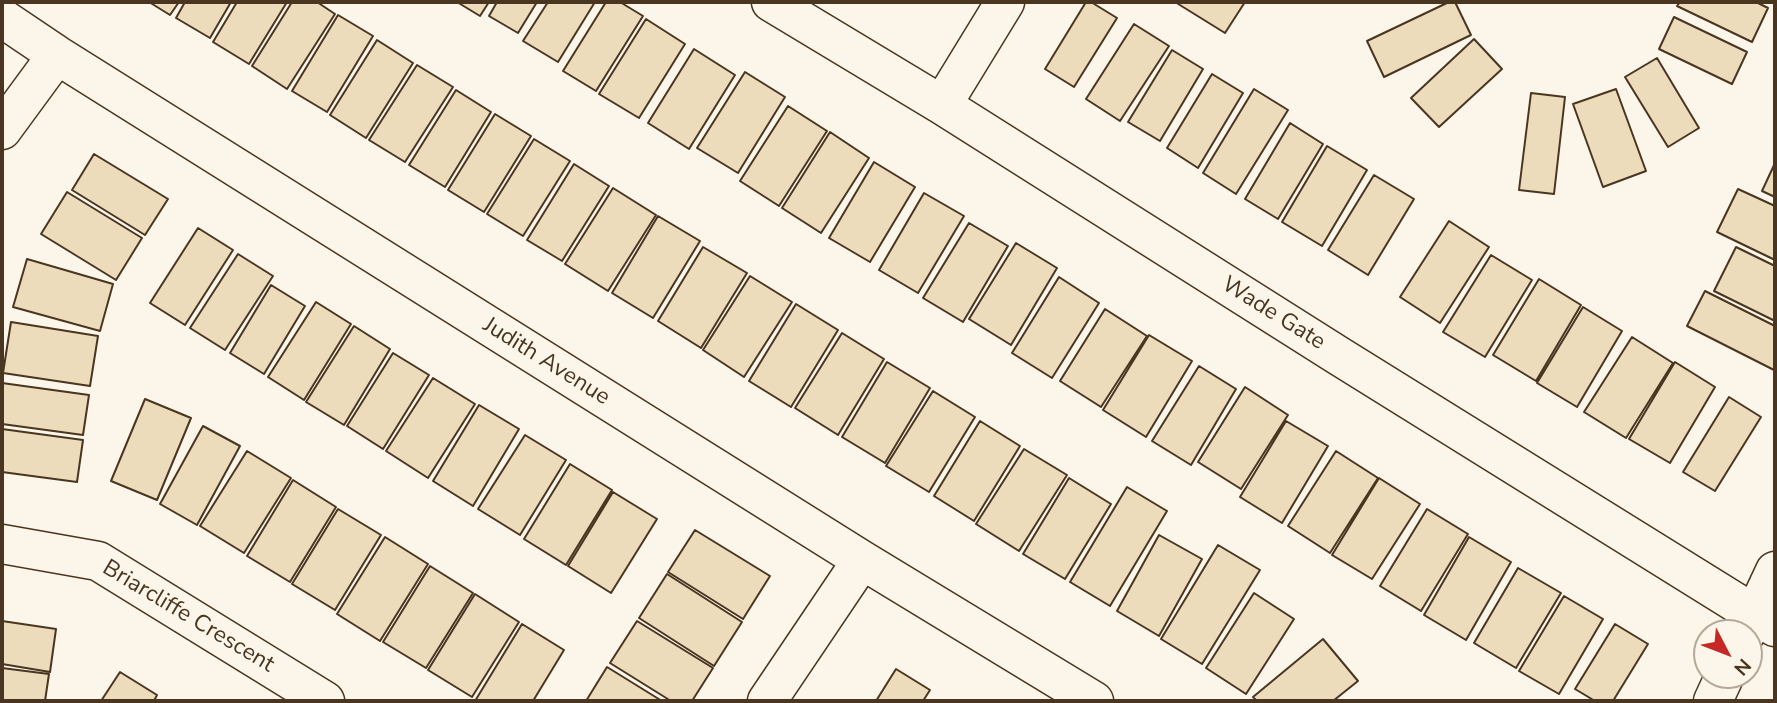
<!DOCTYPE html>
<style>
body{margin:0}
#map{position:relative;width:1777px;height:703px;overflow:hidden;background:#fbf6e9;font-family:"Nunito Sans",sans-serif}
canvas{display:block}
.frame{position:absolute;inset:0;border:4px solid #4a3520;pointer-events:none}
.north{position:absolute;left:1693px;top:619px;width:70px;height:70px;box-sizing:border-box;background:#fbf6e9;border:2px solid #b4a999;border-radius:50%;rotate:132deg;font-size:19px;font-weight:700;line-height:28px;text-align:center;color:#4a3520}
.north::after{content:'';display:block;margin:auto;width:24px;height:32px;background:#c62828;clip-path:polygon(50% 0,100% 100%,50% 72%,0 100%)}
</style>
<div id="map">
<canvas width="1777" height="703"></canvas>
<div class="frame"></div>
<div class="north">N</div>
</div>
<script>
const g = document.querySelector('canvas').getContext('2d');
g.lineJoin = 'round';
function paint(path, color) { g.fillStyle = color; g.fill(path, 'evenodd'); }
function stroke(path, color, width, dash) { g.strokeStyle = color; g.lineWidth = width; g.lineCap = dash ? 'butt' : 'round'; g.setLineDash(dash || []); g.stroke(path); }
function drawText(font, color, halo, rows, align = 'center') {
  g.font = font + ' "Nunito Sans",sans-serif'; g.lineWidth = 5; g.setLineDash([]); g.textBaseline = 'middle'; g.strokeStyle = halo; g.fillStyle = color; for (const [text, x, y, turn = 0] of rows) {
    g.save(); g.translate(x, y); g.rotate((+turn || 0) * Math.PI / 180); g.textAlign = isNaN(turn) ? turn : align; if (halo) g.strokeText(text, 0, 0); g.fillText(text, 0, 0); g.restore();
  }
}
const building = new Path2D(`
 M149,2H179L170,15Z
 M185,2H231L210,38L176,18Z
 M237,2H287L249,64L213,42Z
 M292,2H317L335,14L287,89L252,66Z
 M457,2H489L480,16Z
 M497,2H537L518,33L489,16Z
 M548,2H595L558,62L523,41Z
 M606,2H620L643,16L596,91L563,71Z
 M1086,2H1091L1117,18L1074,87L1045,69Z
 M1175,2H1245L1225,33Z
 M1449,2H1455L1471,35L1384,77L1367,41Z
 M1680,2H1756L1768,8L1752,42L1677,6Z
 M338,15L373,36L327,112L292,91Z
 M1674,17L1747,52L1732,84L1659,49Z
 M646,19L685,44L639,118L599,94Z
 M1134,24L1169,46L1120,121L1086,99Z
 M1474,39L1502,69L1439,127L1411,98Z
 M377,40L413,63L366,138L330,115Z
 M694,49L735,75L689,149L648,123Z
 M1172,50L1203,69L1160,141L1128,122Z
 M1657,58L1699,128L1668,147L1625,77Z
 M417,65L453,87L405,162L369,140Z
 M745,72L785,97L738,173L697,148Z
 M1212,74L1243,93L1198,168L1167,148Z
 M1254,89L1288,110L1236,194L1203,173Z
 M1616,89L1646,171L1603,187L1573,104Z
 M456,90L491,112L445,187L409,165Z
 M1531,93L1565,97L1554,194L1519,190Z
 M788,106L827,131L779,206L740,181Z
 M495,114L531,136L484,212L448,190Z
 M1290,123L1323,144L1278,219L1245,199Z
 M830,132L869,158L821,233L782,208Z
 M534,139L570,161L523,236L487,214Z
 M1327,146L1367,170L1322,246L1282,222Z
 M94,154L168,199L145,235L72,190Z
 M874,162L915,187L870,262L829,238Z
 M1775,163V197L1762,191Z
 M574,164L609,186L562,261L527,240Z
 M1374,175L1414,199L1368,275L1328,250Z
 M613,188L656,215L608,291L565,264Z
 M1738,189L1775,206V260L1717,232Z
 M67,192L142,238L116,280L41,234Z
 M924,193L964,216L918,293L879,270Z
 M658,216L700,241L653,318L612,293Z
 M1449,221L1489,247L1440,323L1400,297Z
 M969,223L1008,246L963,322L923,298Z
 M198,228L233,250L185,325L150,303Z
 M1016,243L1057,268L1011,345L969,319Z
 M703,247L747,273L701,348L658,321Z
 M1736,247L1775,266V321L1714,291Z
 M238,254L273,276L225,350L190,328Z
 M1491,255L1532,280L1485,357L1443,332Z
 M27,259L113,284L100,331L13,307Z
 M750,276L792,302L744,377L703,350Z
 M1059,277L1099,303L1052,378L1012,353Z
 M1539,279L1581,305L1536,381L1493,355Z
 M271,285L305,306L264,374L230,353Z
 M1705,291L1775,326L1774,370L1687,326Z
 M316,302L351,324L304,400L268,377Z
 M796,304L838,330L791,407L749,381Z
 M1583,307L1622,331L1577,407L1537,383Z
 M1105,309L1147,336L1101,407L1060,381Z
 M11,322L98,336L90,386L3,373Z
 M354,326L390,349L344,425L306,402Z
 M842,333L884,359L838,435L795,408Z
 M1149,335L1192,361L1146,437L1103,410Z
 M1632,337L1673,363L1626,438L1584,412Z
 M393,353L429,375L383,449L347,426Z
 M887,362L930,388L885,463L842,437Z
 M1675,362L1715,387L1670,463L1629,439Z
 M1199,366L1236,389L1191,465L1152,441Z
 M433,378L475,404L428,478L386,451Z
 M2,383L89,395L83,435L2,424Z
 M1245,387L1288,415L1241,489L1198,462Z
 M933,391L975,417L929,492L886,466Z
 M1729,397L1761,417L1715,491L1683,472Z
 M145,399L191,418L157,500L111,481Z
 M479,405L519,429L473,506L433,481Z
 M980,421L1020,446L974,521L934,496Z
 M1286,421L1328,446L1282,523L1240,497Z
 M203,426L240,446L197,525L160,504Z
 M2,429L83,440L77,482L2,472Z
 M525,435L566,460L520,535L478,509Z
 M1024,449L1067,475L1019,551L976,524Z
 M247,451L291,478L244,553L200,526Z
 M1336,451L1378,478L1330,553L1288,526Z
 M570,464L612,490L566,565L524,539Z
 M1069,478L1111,504L1065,579L1023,554Z
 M1379,478L1420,504L1372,579L1332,555Z
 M293,480L336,507L290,582L247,556Z
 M1127,487L1167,511L1110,606L1070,582Z
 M613,492L657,519L611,593L568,566Z
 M338,509L381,535L335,610L292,584Z
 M1427,509L1468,534L1421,611L1380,586Z
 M695,530L770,576L743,619L668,572Z
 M1159,535L1202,559L1159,636L1117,611Z
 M385,537L428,564L380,641L337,614Z
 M1469,537L1511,562L1466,640L1424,615Z
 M1218,545L1260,570L1202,664L1161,639Z
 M430,566L473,593L426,668L383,642Z
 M1518,568L1561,593L1516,668L1474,643Z
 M667,574L742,622L714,666L639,618Z
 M1254,593L1294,619L1246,694L1206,668Z
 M475,594L519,622L472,697L428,670Z
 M1564,596L1603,619L1559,694L1519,671Z
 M2,621L56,629L50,672L2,664Z
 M637,621L713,668L692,701H671L610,663Z
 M522,624L564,650L533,701H475Z
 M1615,624L1648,644L1613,701H1595L1575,689Z
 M1323,639L1358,681L1333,701H1257L1253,697Z
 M607,667L662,701H586Z
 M2,668L49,674L45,701H2Z
 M896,669L930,690L923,701H876Z
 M120,672L157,695L154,701H101Z`);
const minor = new Path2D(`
 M771,2L942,105L1339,356L1775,627
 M2,18L57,55L862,560L1094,701
 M942,105L1005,2
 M2,130L57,55
 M2,544L98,561L325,701
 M1746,633L1775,571
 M767,701L862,560
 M1713,701L1725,675`);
const streetNames = [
 ["Wade Gate",1273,314,32],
 ["Judith Avenue",546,362,32],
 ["Briarcliffe Crescent",188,617,31]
];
paint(building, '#ecdcbc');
stroke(building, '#4a3520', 2);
stroke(minor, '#4a3520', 41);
stroke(minor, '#fbf6e9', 38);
drawText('23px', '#4a3520', '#fbf6e9', streetNames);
</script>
